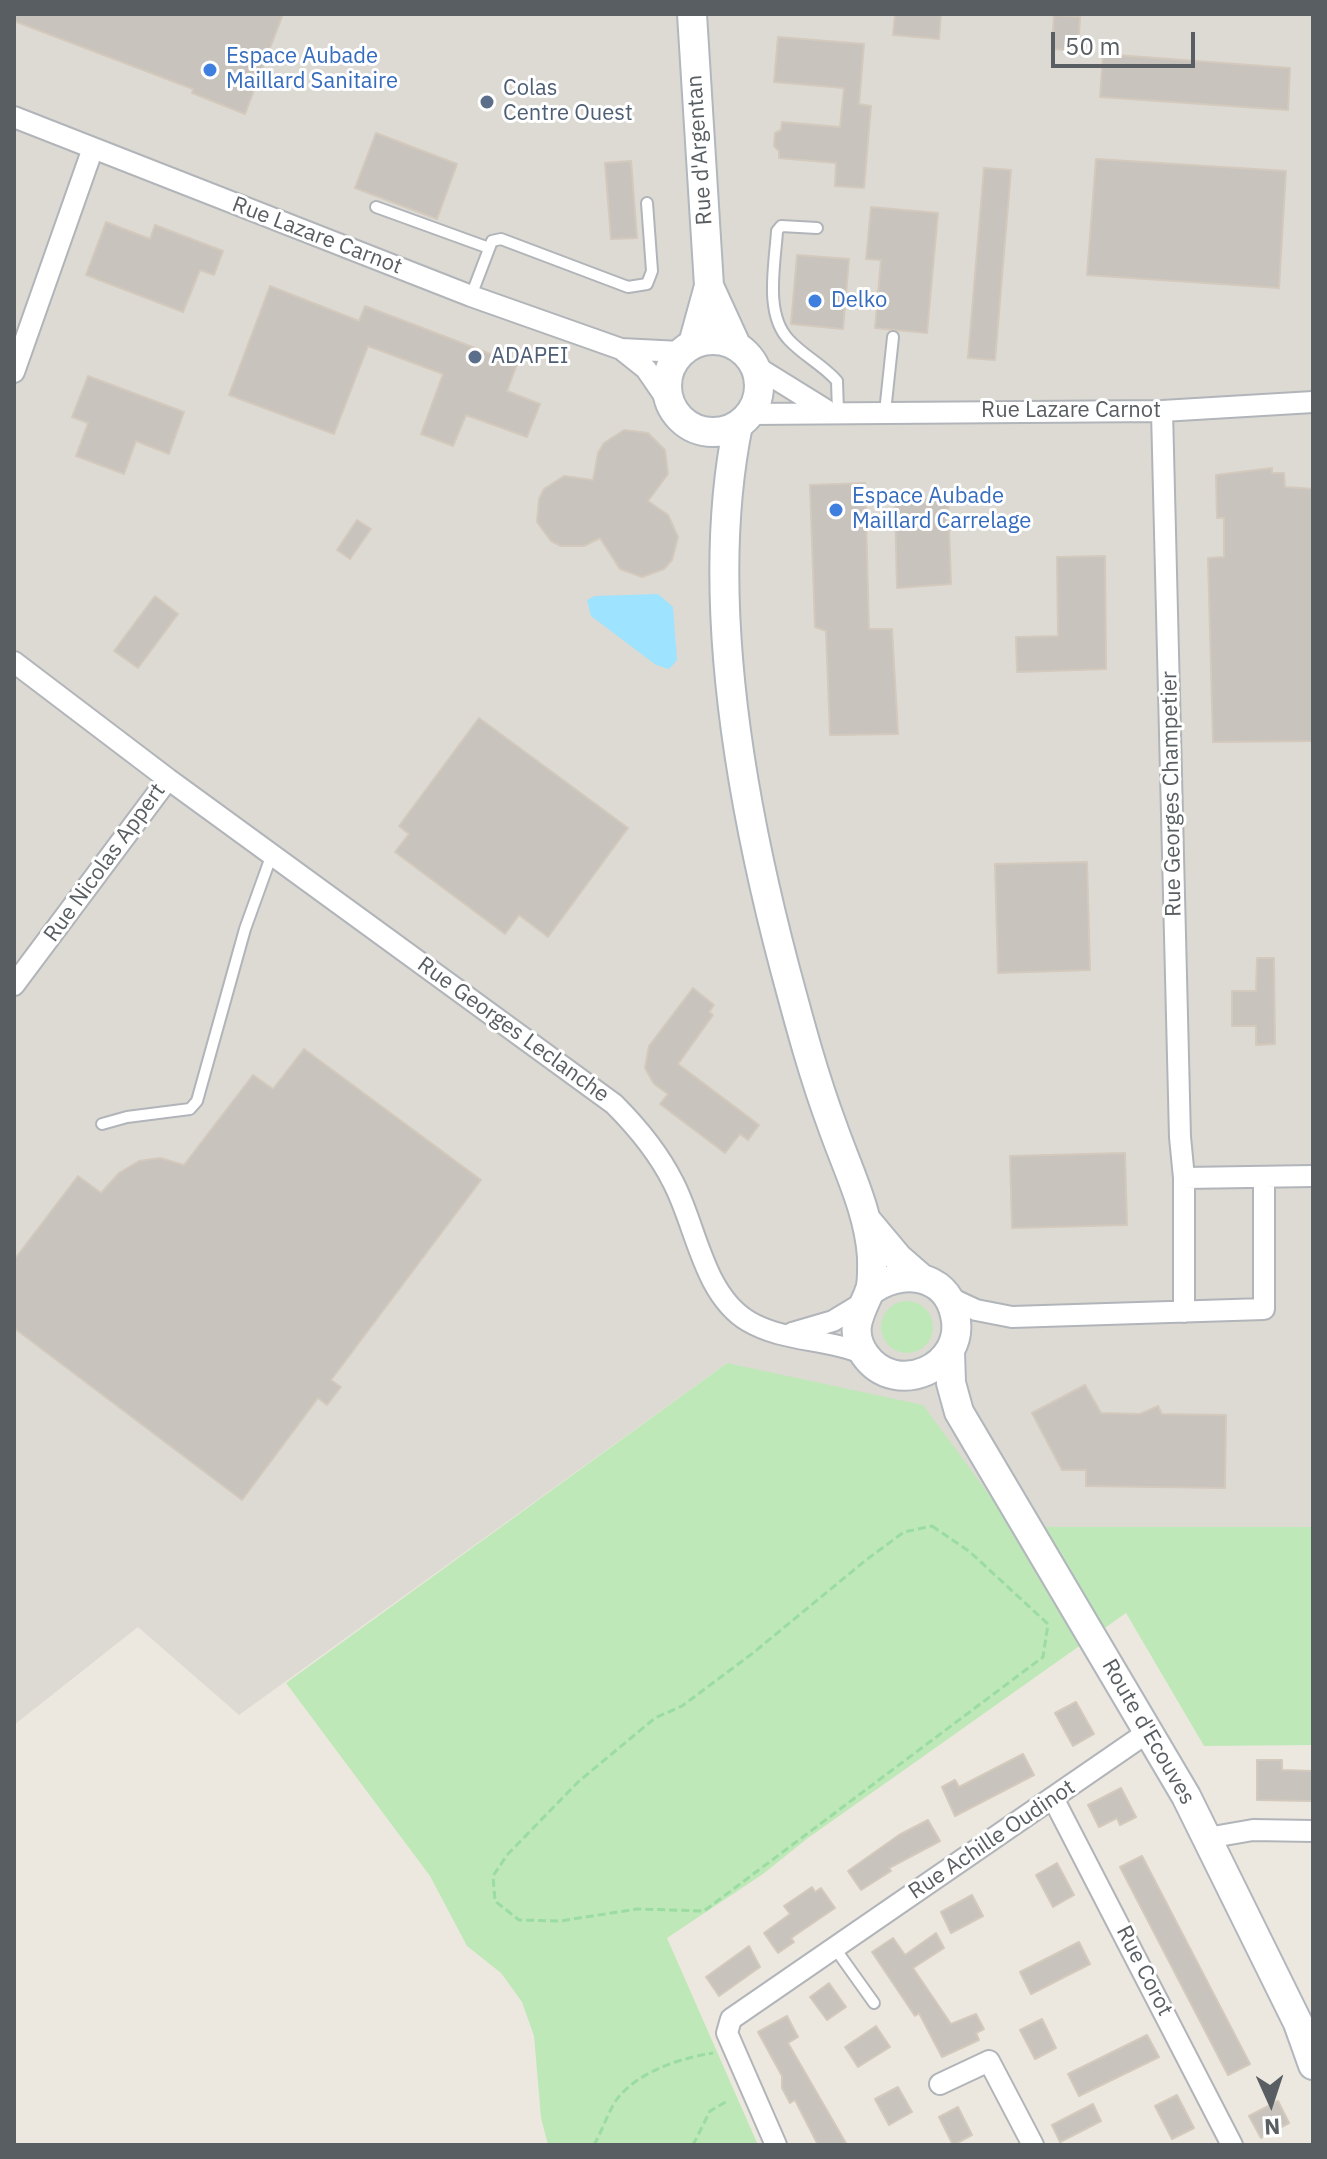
<!DOCTYPE html>
<style>
body{margin:0}
#map{position:relative;width:1327px;height:2159px;overflow:hidden;background:#ede8df;font-family:"IBM Plex Sans",sans-serif}
canvas{display:block}
.frame{position:absolute;inset:0;border:16px solid #585e62;pointer-events:none}
.north{position:absolute;left:1231px;top:2063px;width:80px;height:80px;-webkit-text-stroke:6px #fff;paint-order:stroke;rotate:177deg;font-size:22px;font-weight:700;line-height:32px;text-align:center;color:#585e62}
.north::after{content:'';display:block;margin:auto;width:28px;height:36px;background:#585e62;clip-path:polygon(50% 0,100% 100%,50% 72%,0 100%)}
.scale{position:absolute;left:1051px;top:32px;width:144px;height:36px;box-sizing:border-box;border:4px solid #585e62;border-top:0;padding-left:10px;font-size:24px;line-height:28px;white-space:nowrap;color:#585e62;-webkit-text-stroke:6px #fff;paint-order:stroke}
</style>
<div id="map">
<canvas width="1327" height="2159"></canvas>
<div class="frame"></div>
<div class="north">N</div>
<div class="scale">50 m</div>
</div>
<script>
const g = document.querySelector('canvas').getContext('2d');
g.lineJoin = 'round';
function paint(path, color) { g.fillStyle = color; g.fill(path, 'evenodd'); }
function stroke(path, color, width, dash) { g.strokeStyle = color; g.lineWidth = width; g.lineCap = dash ? 'butt' : 'round'; g.setLineDash(dash || []); g.stroke(path); }
function drawText(font, color, halo, rows, align = 'center') {
  g.font = font + ' "IBM Plex Sans",sans-serif'; g.lineWidth = 6; g.setLineDash([]); g.textBaseline = 'middle'; g.strokeStyle = halo; g.fillStyle = color; for (const [text, x, y, turn = 0] of rows) {
    g.save(); g.translate(x, y); g.rotate((+turn || 0) * Math.PI / 180); g.textAlign = isNaN(turn) ? turn : align; if (halo) g.strokeText(text, 0, 0); g.fillText(text, 0, 0); g.restore();
  }
}
const industrial = new Path2D(`
 M14,14H1313V1528L1013,1527L727,1363L239,1715L138,1627L14,1725Z`);
const green = new Path2D(`
 M881 1327a26 26 0 1 1 52 0a26 26 0 1 1-52 0Z
 M727,1363L923,1405L1013,1527H1313V1745L1204,1746L1126,1613L808,1838L763,1874L667,1938L758,2145H548L541,2118L534,2036L522,2002L501,1973L467,1946L430,1876L286,1683Z`);
const water = new Path2D(`
 M658,594L673,607L677,660L669,669L656,665L591,616L587,600L595,596Z`);
const building = new Path2D(`
 M14,14H283L245,114L192,93L193,89L14,21Z
 M895,14H941L939,39L893,35Z
 M1054,15L1080,17L1078,51L1052,49Z
 M778,37L864,44L859,104L871,106L864,188L835,186L836,163L779,158V151L774,146L775,133L781,130L782,122L840,127L844,88L774,82Z
 M1103,54L1290,68L1288,110L1100,97Z
 M376,133L457,164L437,219L355,188Z
 M1096,159L1286,171L1279,288L1087,275Z
 M631,161L637,238L611,239L605,163Z
 M984,168L1011,170L995,360L968,358Z
 M871,207L938,213L927,333L875,328L881,260L866,259Z
 M106,222L150,239L155,225L223,251L214,275L200,270L183,312L86,275Z
 M797,255L849,259L843,329L791,324Z
 M270,286L359,321L365,306L517,364L507,391L540,404L527,437L466,415L453,446L421,434L443,374L368,346L334,434L229,395Z
 M88,376L184,412L169,454L136,441L124,474L76,456L88,423L72,417Z
 M624,430L648,433L665,450L668,474L648,501L668,515L678,537L672,560L664,569L642,577L620,569L600,538L584,546H561L551,541L537,522L539,499L544,489L564,476L593,480L598,453L604,443Z
 M1272,468V473H1284L1285,487L1313,489V741L1213,742L1208,558L1224,557V518H1217L1216,475Z
 M865,483L869,629H892L898,734L830,735L826,631L815,627L810,485Z
 M948,498L951,584L897,588L895,502Z
 M357,520L371,529L350,559L337,550Z
 M1105,556L1106,669L1017,672L1016,637L1058,636L1057,557Z
 M155,596L178,614L138,668L114,651Z
 M479,718L628,828L548,937L519,915L505,934L395,852L409,834L399,826Z
 M1087,862L1090,970L998,973L995,864Z
 M1257,958H1274L1275,1044L1256,1045V1026H1232V991H1256Z
 M693,988L714,1005L709,1012L713,1015L678,1064L759,1125L748,1140L740,1134L725,1153L660,1104L668,1094L654,1084L645,1068L649,1046Z
 M304,1049L481,1180L331,1380L341,1387L327,1405L318,1398L242,1500L14,1328V1260L78,1176L101,1193L119,1173L139,1161L160,1158L184,1165L253,1075L273,1089Z
 M1125,1153L1127,1225L1012,1228L1010,1156Z
 M1085,1385L1101,1413L1140,1414L1158,1406L1162,1414L1226,1415L1225,1488L1086,1486V1470H1062L1032,1413Z
 M1076,1702L1094,1734L1073,1746L1055,1713Z
 M1023,1754L1034,1775L955,1816L942,1787L955,1780L959,1787Z
 M1257,1760H1282V1770L1313,1771V1801L1257,1800Z
 M1121,1788L1136,1817L1120,1825L1117,1818L1099,1827L1088,1805Z
 M928,1820L940,1841L889,1868L891,1871L861,1890L848,1871L899,1835Z
 M1142,1856L1250,2064L1228,2075L1120,1867Z
 M1057,1863L1074,1895L1053,1907L1036,1875Z
 M812,1887L815,1892L821,1888L835,1908L791,1938L794,1942L778,1953L764,1933L790,1914L784,1906Z
 M972,1895L983,1916L951,1933L941,1912Z
 M936,1933L944,1948L913,1968L951,2024L976,2014L984,2029L976,2033L979,2040L942,2057L919,2013L915,2016L872,1952L893,1938L905,1955Z
 M1079,1942L1090,1964L1031,1994L1020,1972Z
 M749,1946L760,1967L719,1996L706,1977Z
 M829,1983L846,2007L827,2020L810,1997Z
 M787,2016L798,2037L788,2043L847,2145H818L795,2100L790,2103L782,2088V2076L758,2032Z
 M1042,2019L1056,2048L1035,2059L1020,2030Z
 M876,2026L890,2047L858,2067L845,2047Z
 M1147,2035L1159,2057L1079,2096L1068,2074Z
 M898,2087L912,2112L889,2125L875,2099Z
 M1177,2095L1194,2128L1172,2139L1155,2106Z
 M1278,2101L1289,2123L1261,2138L1249,2116Z
 M1093,2104L1101,2121L1060,2142L1052,2125Z
 M958,2107L972,2135L953,2145L939,2117Z`);
const path = new Path2D(`
 M932,1526L970,1552L1048,1624L1043,1657L704,1911L637,1909L560,1921L519,1920L495,1901L493,1876L507,1855L578,1782L655,1718L682,1706L753,1653L866,1560L904,1532Z
 M594,2145C602,2131 608,2112 617,2099C639,2071 681,2058 713,2053
 M693,2145L710,2111L729,2100`);
const service = new Path2D(`
 M376,207L489,248
 M817,228L781,226L777,231C775,265 764,314 789,340C804,356 823,365 837,381L838,412
 M471,296L492,241L501,239L628,287L647,284L652,271L647,203
 M885,412L893,337
 M102,1124L127,1117L190,1109L197,1101L245,929L272,854
 M834,1947L874,2003`);
const minor = new Path2D(`
 M14,117L471,296L621,349L680,352
 M621,349L646,369L668,401
 M755,366L826,410
 M14,372L93,148
 M1162,411L1180,1137L1184,1178V1312
 M750,414L1162,411L1313,402
 M14,662L168,779L14,985
 M168,779L614,1104C637,1127 658,1152 673,1182C696,1225 703,1294 748,1321C783,1342 828,1338 866,1355
 M1184,1178L1313,1176
 M948,1297L976,1310L1012,1317L1264,1309V1177
 M792,1333L833,1321L861,1304
 M1053,1798L1232,2145
 M1207,1838L1253,1830L1313,1831
 M940,2084L989,2061L1033,2145
 M776,2145L727,2033L731,2019L1148,1732`);
const secondary = new Path2D(`
 M692,14L709,286L693,344
 M709,286L736,345
 M667 386a46 46 0 1 1 92 0a46 46 0 1 1-92 0Z
 M738,425C703,595 741,803 785,969C799,1021 813,1074 832,1125C847,1168 869,1211 872,1257C872,1268 873,1284 869,1293C859,1315 849,1332 865,1355C896,1399 967,1367 955,1315C946,1272 898,1268 869,1292
 M867,1221L898,1258L921,1278
 M950,1352L951,1383L959,1412L1186,1796L1298,2023L1313,2065`);
const markers = [
 [210,70,8,"#3f7fe0"],
 [487,102,8,"#5c6f8a"],
 [815,301,8,"#3f7fe0"],
 [475,357,8,"#5c6f8a"],
 [836,510,8,"#3f7fe0"]
];
const shopNames = [
 ["Espace Aubade",226,57],
 ["Maillard Sanitaire",226,82],
 ["Delko",831,301],
 ["Espace Aubade",852,497],
 ["Maillard Carrelage",852,522]
];
const serviceNames = [
 ["Colas",503,89],
 ["Centre Ouest",503,114],
 ["ADAPEI",491,357]
];
const streetNames = [
 ["Rue d'Argentan",700,150,-94],
 ["Rue Lazare Carnot",317,236,21],
 ["Rue Lazare Carnot",1071,411],
 ["Rue Georges Champetier",1172,794,-91],
 ["Rue Nicolas Appert",105,863,-54],
 ["Rue Georges Leclanche",513,1030,36],
 ["Route d'Ecouves",1148,1732,60],
 ["Rue Achille Oudinot",992,1840,-34],
 ["Rue Corot",1144,1971,63]
];
paint(industrial, '#dddad4');
paint(green, '#bfe8b8');
paint(water, '#9ee3ff');
paint(building, '#c8c3bc');
stroke(building, '#d3c9bd', 2);
stroke(service, '#b1b5b9', 14);
stroke(minor, '#b1b5b9', 24);
stroke(secondary, '#b1b7bc', 32);
stroke(path, '#9adca1', 3, [8, 4]);
stroke(service, '#fff', 10);
stroke(minor, '#fff', 20);
stroke(secondary, '#fff', 28);
for (const [x, y, r, color] of markers) { const dot = new Path2D(); dot.arc(x, y, r, 0, 2 * Math.PI); g.fillStyle = color; g.fill(dot); stroke(dot, '#fff', 3); }
drawText('22px', '#366cbe', '#fff', shopNames, 'left');
drawText('22px', '#4e5e75', '#fff', serviceNames, 'left');
drawText('22px', '#585e62', '#fff', streetNames);
</script>
